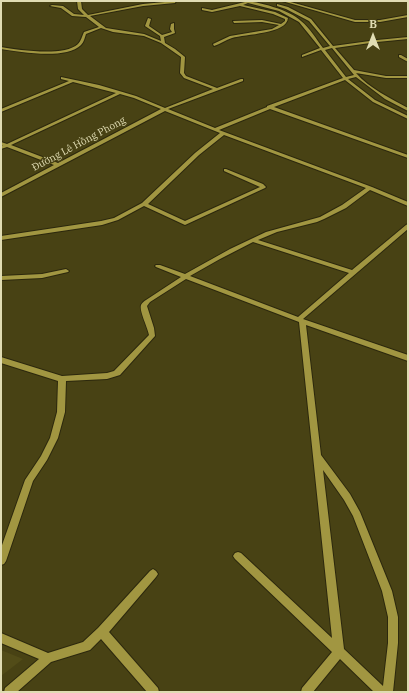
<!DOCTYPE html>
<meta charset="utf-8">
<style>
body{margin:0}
#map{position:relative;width:409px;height:693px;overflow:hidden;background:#484214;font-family:"IBM Plex Serif",serif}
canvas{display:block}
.frame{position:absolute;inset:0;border:2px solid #e0dcb3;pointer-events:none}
.north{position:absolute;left:353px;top:16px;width:40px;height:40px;-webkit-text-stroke:3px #484214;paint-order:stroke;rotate:0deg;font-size:11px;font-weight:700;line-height:16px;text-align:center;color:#e0dcb3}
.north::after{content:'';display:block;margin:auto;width:14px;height:18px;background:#e0dcb3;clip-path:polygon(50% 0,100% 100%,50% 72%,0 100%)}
</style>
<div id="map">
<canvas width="409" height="693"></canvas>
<div class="frame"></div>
<div class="north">B</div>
</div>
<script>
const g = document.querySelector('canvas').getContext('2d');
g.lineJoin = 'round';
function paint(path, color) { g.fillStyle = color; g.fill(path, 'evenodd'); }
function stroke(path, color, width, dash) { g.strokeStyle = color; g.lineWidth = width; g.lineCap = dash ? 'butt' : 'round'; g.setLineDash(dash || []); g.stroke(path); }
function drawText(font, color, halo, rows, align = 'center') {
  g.font = font + ' "IBM Plex Serif",serif'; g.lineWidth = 3; g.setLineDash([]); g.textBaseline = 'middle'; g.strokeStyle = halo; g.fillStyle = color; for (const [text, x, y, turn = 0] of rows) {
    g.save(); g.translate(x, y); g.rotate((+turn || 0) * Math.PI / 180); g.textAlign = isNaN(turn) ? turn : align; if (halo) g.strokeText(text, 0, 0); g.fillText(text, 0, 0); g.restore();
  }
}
const built = new Path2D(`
 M1,650L23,659L1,676Z`);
const minor = new Path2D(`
 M77,1H81L82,9L88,15L143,4L176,1L175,3L143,6L90,16L106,28L144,34L161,41L160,36L145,26L148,18L151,19L149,26L162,35L172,32L170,29L171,24L174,23V29L175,33L164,37L165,43L175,49L185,57L184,73L186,76L217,88L241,79H243V81L168,109L215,128L267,107V106L343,78L321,50L302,57V55L320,48L299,22L279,11L248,3L243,5L275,12L288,18C287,34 245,34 232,38C226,40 220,44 214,46L213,44L230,36L272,29L279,25L262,22L234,23L233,21L262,20L281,24L285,21V19L273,14L240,6L212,12L202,10V8L212,10L245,2L243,1C257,1 290,10 301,21C310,28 316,39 323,48L330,46L309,21L286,9L277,6V4L288,7L311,19L333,46L377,40L408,37V39L377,42L335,48L354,70L386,76H408V78H386L356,73C369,88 390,98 408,108V111L385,99L356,77L348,79L375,100L408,116V119L373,102L345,80L274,107L408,155V158L270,109L219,130L372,187L408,202V206L370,190L346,208L324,219L317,222L277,232L258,240L352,270L406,225L408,224V229L303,319L408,355V361L306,325L321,455L350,494L360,512L392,591L398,617V643L393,692H374L340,659L313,692H301L302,688L332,652L235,559L233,556L235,553L238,552L241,553L332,638L299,322L186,279L150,302L147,306L154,328L155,336L120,375L107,379L66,381L65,412L58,438L47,460L33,481L6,561L4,564L1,565V548L25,480L41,456L50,438L57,412L58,381L1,363V357L62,376L107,373L114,371L149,335C148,328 139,311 141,305C142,303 144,301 146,300L181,277L156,267L155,266L156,265H160L185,274L230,249L266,232L320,217L342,205L366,188L224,135L199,155L148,204L185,221L260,187L224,171V169H226L263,184L266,187L265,188L185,225L144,206L118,220L102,225L1,240V236L101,221L114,218L142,203L195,153L220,133L165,111L1,197V193L54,165L7,147L1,149V146L3,145H1V142L7,144L116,93L73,82L1,112V109L69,81L61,79V77L99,85L136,96L165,108L213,89L184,78L180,73L181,57L161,43L144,36L113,32L101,28L86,34C85,37 84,42 81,45C66,60 20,52 1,49V47C19,50 64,57 78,44C81,41 82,36 84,32L99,27L86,17L72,16L61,8L50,6L52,5L63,6L74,14L84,15L78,9ZM332,48L354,75L346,77L325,50ZM120,94L134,98L161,109L58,163L11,145ZM253,242L349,273L298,317L190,276L220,259ZM323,470L344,500L353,516L382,591L388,617V643L383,686L344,649Z
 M282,1H287L355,20H380L408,15V17L380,22H355Z
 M399,55H401L408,59V62L399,57Z
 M66,269L69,271L68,272L42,278L1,280V276L42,274Z
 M153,569L156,571L158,574L156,577L109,632L158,688L159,692H147L101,639L90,650L51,662L17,692H4L5,688L39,659L1,643V633L48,653L83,642L98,628L150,571Z`);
const farStreetnames = [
 ["Đường Lê Hồng Phong",79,144,-28]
];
paint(built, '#524c18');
stroke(minor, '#2c280d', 2);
paint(minor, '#a19641');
drawText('10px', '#e0dcb3', '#484214', farStreetnames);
</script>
